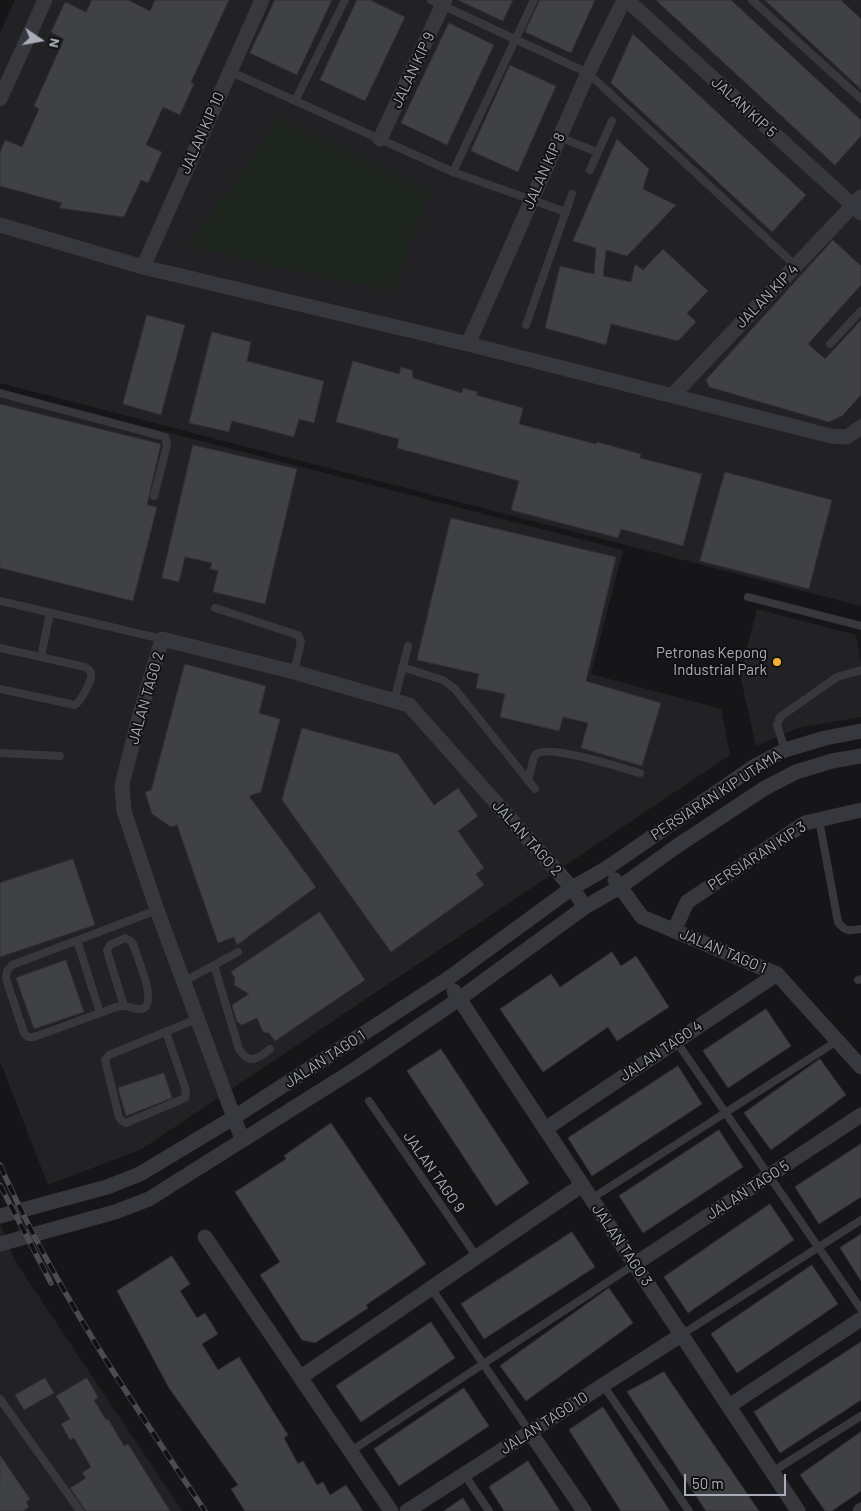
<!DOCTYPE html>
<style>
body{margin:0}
#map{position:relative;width:861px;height:1511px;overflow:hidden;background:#161618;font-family:Barlow,sans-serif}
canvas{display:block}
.north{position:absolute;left:15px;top:15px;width:50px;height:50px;-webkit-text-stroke:4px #111113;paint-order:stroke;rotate:102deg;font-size:14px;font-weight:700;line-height:20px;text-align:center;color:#a8adb8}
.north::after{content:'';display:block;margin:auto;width:18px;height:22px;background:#a8adb8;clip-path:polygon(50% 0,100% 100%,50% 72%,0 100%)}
.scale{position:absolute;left:684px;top:1474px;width:102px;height:22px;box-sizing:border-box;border:2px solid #a8adb8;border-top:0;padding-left:6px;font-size:15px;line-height:18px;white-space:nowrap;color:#a8adb8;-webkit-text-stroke:4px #111113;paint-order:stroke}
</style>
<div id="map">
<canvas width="861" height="1511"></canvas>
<div class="north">N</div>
<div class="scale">50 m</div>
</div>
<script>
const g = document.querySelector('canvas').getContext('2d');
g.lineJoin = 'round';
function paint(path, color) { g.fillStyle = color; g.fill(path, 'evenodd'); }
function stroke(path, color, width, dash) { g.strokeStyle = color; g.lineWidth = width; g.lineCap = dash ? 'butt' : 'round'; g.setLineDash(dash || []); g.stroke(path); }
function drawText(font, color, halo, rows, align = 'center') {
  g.font = font + ' Barlow,sans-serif'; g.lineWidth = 4; g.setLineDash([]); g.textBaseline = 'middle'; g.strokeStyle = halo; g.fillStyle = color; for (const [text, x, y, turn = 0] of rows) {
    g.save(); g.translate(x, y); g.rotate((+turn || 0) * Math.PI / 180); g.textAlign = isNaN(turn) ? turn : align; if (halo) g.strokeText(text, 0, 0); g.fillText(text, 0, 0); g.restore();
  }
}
const built = new Path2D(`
 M15,0H861V606L0,383V33Z
 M0,389L623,550L591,674L721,709L730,755L142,1149L48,1185L0,1061Z
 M757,609L856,635L861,662V717L798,728L756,746L740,675Z
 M0,1223L15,1261L182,1511H0Z`);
const green = new Path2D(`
 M280,118L430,192L393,292L188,247Z`);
const building = new Path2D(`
 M92,0H128L150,11L155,0H229L191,82L194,84L180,115L163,107L146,145L162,152L148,183L141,180L124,217L59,208L62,203L0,186V152L5,140L22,147L39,109L34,106L64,39L51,32L65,2L86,12Z
 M275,0H332L297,75L250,53Z
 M357,0H370L405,17L365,101L320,80Z
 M458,0H513L503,21Z
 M540,0H595L571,53L525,32Z
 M656,0H731L861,120V136L835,165Z
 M765,0H841L861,19V89Z
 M449,23L494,45L447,145L401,123Z
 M633,34L806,195L772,232L611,83Z
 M510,65L556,86L518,172L471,151Z
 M617,139L649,169L643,189L676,205L627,256L606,250L603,276L631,282L635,264L643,270L663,249L708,291L687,313L696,322L678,341L611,324L606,345L545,328L560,266L594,274L596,248L573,241Z
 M833,240L861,266V285L808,344L825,359L861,320V395L842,416L829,422L709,387L706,380Z
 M147,315L185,325L161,415L123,404Z
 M212,332L251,342L247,361L324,381L314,423L299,419L294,437L232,421L229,432L189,423Z
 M353,361L399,374L401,367L412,370L413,378L462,393L463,388L478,392L476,395L523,408L519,424L596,444L597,442L641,454L640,458L702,474L683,546L621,529L618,538L511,510L519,481L397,448L399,439L336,422Z
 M0,404L161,444L147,505L157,507L133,601L0,568Z
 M193,445L297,469L265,604L213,592L218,571L210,569L212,563L185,557L179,582L162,578Z
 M725,472L832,500L809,589L700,561Z
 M451,518L616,557L586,681L661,703L642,766L581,748L588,723L563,717L559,731L500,717L505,694L476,688L479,674L417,660Z
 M185,664L266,686L259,713L280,719L261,792L249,796L316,887L237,945L234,937L218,943L177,825L171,827L152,814L145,792L151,790Z
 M302,728L398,754L434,805L458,788L478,816L458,831L484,868L476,874L484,885L391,952L282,800Z
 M73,859L95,925L0,957V883Z
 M320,912L365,980L275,1041L269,1033L263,1032L257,1018L242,1025L237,1022L232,1005L249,994L234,985L235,978L231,972Z
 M612,952L621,966L636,956L669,1007L617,1041L608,1027L543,1072L500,1009L551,974L560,987Z
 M66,960L84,1012L34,1029L16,978Z
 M766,1009L791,1046L728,1088L703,1051Z
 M441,1049L529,1183L496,1206L407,1071Z
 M820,1059L846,1095L771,1150L744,1113Z
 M678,1066L702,1104L592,1176L568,1138Z
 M164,1073L172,1098L126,1116L118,1088Z
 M331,1123L426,1264L366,1305L368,1308L315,1343L302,1340L260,1275L280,1262L235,1192L286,1159L284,1156Z
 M719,1130L743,1167L643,1233L619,1196Z
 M861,1144V1197L819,1224L795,1187Z
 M770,1204L794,1240L688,1313L664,1277Z
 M572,1232L595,1267L484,1339L461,1304Z
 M861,1234V1281L840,1248Z
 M172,1256L190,1284L180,1291L197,1318L205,1313L218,1334L202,1344L218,1370L239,1357L288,1435L284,1438L298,1464L303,1461L317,1485L323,1482L330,1495L346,1485L363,1511H245L231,1489L238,1485L169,1388L117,1291Z
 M812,1265L838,1304L737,1373L711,1334Z
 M609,1288L633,1323L526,1401L500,1366Z
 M431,1322L455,1358L361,1422L336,1386Z
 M861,1342V1400L780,1453L754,1412Z
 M664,1372L759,1511H706L627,1392Z
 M45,1378L54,1393L24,1410L15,1395Z
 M87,1378L98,1397L94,1400L106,1420L108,1419L124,1446L128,1444L170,1511H86L70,1488L86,1478L82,1473L91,1467L74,1438L70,1440L61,1424L70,1419L56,1396Z
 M464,1388L489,1426L399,1486L374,1449Z
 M603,1407L670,1511H621L569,1430Z
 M861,1432V1491L832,1511H825L800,1475Z
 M0,1455L30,1499L26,1502L29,1507L23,1511H0Z
 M528,1461L560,1511H504L489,1487Z
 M463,1498L471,1511H444Z`);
const service = new Path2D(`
 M431,0L588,73L796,266
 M752,0L861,99
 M229,71L453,172L566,212
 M295,101L345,0
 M559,137L597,152
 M590,170L612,121
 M453,172L534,0
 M526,325L572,194
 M830,344L861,311
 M0,393L165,437L167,445L154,496
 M748,597L861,626
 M0,601L162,639
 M215,608L298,635L301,642L294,672
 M0,648L85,667C88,669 90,669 91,673C93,679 81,701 75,705L0,689
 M41,657L50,613
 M402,667L443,680L455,689L535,789
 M394,701L408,646
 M785,750L777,725L780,717L837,677L861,670
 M0,753L60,756
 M528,781L534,757L536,754C550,744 622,768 640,773
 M819,820L838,922C845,932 850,931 861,929
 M77,940L100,1013L34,1037H28L24,1033L6,979L7,971L12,965L157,910
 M214,965L239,1049C249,1066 259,1058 270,1049
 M858,980L861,979
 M183,982L238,952
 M100,1013C107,1011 115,1006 123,1006C129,1006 136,1010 142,1009C159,1004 136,955 133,944L131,941L125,938L110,945L107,951L124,1006
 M166,1032L186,1090L185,1098L126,1123L122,1121L119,1117L105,1060L109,1055L197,1019
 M676,1041L861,1309
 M369,1101L477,1257
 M591,1199L837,1041
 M431,1288L530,1432
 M681,1335L861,1220
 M603,1385L689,1511
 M0,1399L80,1511
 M351,1451L635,1264
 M772,1472L861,1416
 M464,1474L489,1511`);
const minor = new Path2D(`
 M627,0L861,213
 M0,99L45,0
 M380,139L445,0
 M0,225L143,267L468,344L831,436L847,437L861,427
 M143,267L262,0
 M468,344L588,73L624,0
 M673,395L861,197
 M615,880L642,917L777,974L861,1067
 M674,931L687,902L805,823L861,810
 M454,991L798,1511
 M545,1129L777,974
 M242,1139L157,910L124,811L122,785L139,718L162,639L294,672L409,705L572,888L585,907
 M0,1216L107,1187L140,1174L233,1118L446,980L572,888L607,868L755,766L785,750L825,738L861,731
 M205,1237L391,1511
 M0,1244L115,1212L149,1199L357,1068L459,999L585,907L620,887L677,846L765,788L796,772L832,761L861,756
 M635,1264L861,1115
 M301,1377L582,1185
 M729,1406L861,1319
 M530,1432L584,1511
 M407,1511L681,1335
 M860,1511L861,1510`);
const rail = new Path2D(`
 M0,1165C55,1289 130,1399 205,1511
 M0,1185L51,1283`);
const markers = [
 [777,662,5,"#f2b134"]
];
const streetNames = [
 ["JALAN KIP 9",413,70,-65],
 ["JALAN KIP 5",744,107,42],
 ["JALAN KIP 10",202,133,-66],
 ["JALAN KIP 8",544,171,-66],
 ["JALAN KIP 4",767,296,-46],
 ["JALAN TAGO 2",146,698,-74],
 ["PERSIARAN KIP UTAMA",716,795,-33],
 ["JALAN TAGO 2",527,838,48],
 ["PERSIARAN KIP 3",757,856,-33],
 ["JALAN TAGO 1",723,951,23],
 ["JALAN TAGO 4",661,1051,-34],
 ["JALAN TAGO 1",325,1059,-33],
 ["JALAN TAGO 9",434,1172,55],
 ["JALAN TAGO 5",748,1190,-33],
 ["JALAN TAGO 3",622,1245,56],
 ["JALAN TAGO 10",544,1423,-33]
];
const poiNames = [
 ["Petronas Kepong",767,653],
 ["Industrial Park",767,670]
];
paint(built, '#222225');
paint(green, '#1e261f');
paint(building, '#404145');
stroke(building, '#303034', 1);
stroke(service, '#37383d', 8);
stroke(minor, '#37383d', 15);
stroke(rail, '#4a4c52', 5.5);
stroke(rail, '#111113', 4, [11]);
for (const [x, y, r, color] of markers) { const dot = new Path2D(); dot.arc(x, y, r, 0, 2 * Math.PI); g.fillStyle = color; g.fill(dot); stroke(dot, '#111113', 2); }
drawText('15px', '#a8adb8', '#111113', streetNames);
drawText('15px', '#a8adb8', '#111113', poiNames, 'right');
</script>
